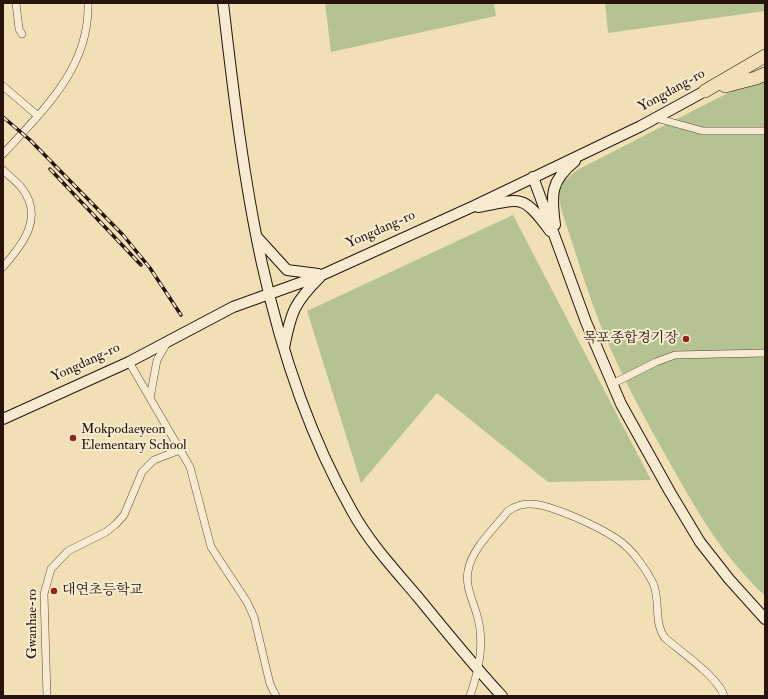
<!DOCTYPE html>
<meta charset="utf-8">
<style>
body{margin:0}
#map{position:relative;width:768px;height:699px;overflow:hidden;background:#f1e0b6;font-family:"IM FELL Double Pica",serif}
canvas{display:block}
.frame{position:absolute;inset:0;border:4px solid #27130c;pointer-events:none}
</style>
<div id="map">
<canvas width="768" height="699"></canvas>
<div class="frame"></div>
</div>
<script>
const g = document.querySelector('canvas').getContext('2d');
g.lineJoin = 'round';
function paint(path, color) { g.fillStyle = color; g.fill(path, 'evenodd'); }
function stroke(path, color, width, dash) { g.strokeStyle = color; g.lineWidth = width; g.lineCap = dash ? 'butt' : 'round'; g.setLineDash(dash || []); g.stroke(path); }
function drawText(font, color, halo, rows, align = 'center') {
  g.font = font + ' "IM FELL Double Pica","Noto Serif KR",serif'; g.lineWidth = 4; g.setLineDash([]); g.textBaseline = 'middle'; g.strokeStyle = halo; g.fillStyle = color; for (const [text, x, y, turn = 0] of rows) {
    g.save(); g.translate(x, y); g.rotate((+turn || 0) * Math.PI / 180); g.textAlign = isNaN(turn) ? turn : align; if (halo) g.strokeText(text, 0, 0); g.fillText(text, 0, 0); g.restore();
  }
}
const green = new Path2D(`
 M325,3H494L496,16L331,52Z
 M605,3H765V11L608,33Z
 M765,74V596C725,558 702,520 675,472C653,433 630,393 612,352C592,309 579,262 564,218C557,194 555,186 577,170Z
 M513,215L651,480L548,482L437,393L361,483L307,311Z`);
const street = new Path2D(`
 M16,3L19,29L22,34
 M3,86L38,116
 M656,118L703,131H765
 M3,154C43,110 90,68 88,3
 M3,170C9,176 16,181 21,187C45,217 23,244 3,267
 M129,362L190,467L211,547L247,602L254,617L270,684L276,696
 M612,384L656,362L675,355L765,353
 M150,398L157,360L167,343
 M47,696L44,594L51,569L68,551L106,532L116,524L124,515L142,472L154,460L180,450
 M470,696C479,670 485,643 477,615C473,601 465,586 468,571C472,548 494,529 508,511C514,507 521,504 528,504C548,502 604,529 621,542C633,551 646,569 653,583C661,601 653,622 665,638C680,651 719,678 724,696`);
const secondary = new Path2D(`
 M223,3C243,176 264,356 352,511C369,542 394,569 417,596C445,630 472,664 502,696
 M533,177L586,322L621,404L670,492L700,542L729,579L765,619
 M478,207C522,199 522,193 550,231
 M555,225C551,195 550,181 575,161
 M257,237L287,270L318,274
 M284,348C291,312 294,303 320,277
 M3,419L129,362L233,307L322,275L474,206L641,126L705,91`);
const highway = new Path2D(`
 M725,86L756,78L765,74
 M705,91L765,56`);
const rail = new Path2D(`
 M3,117L30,140L123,235L150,268L181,315
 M50,169L141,265`);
const markers = [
 [686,339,4,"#8f2418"],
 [73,438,4,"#8f2418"],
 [54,591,4,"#8f2418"]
];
const streetNames = [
 ["Yongdang-ro",672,91,-29],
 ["Yongdang-ro",381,230,-24],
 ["Yongdang-ro",86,363,-25],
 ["Gwanhae-ro",33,624,-90]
];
const poiNames = [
 ["목포종합경기장",678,339,"right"],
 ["Mokpodaeyeon",81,430],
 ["Elementary School",81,446],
 ["대연초등학교",62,591]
];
paint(green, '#b5c392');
stroke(street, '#5a4636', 8);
stroke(secondary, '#27130c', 12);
stroke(highway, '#27130c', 14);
stroke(street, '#f6ebd0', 7);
stroke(secondary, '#f6ebd0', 10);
stroke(highway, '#f1e0b6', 13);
stroke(rail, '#27130c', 3.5);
stroke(rail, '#f6ebd0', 2, [6]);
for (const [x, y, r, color] of markers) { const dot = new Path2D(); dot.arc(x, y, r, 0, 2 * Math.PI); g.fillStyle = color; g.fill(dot); stroke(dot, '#f6ebd0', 1.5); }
drawText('14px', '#27130c', '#f6ebd0', streetNames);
drawText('14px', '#27130c', '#f6ebd0', poiNames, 'left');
</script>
